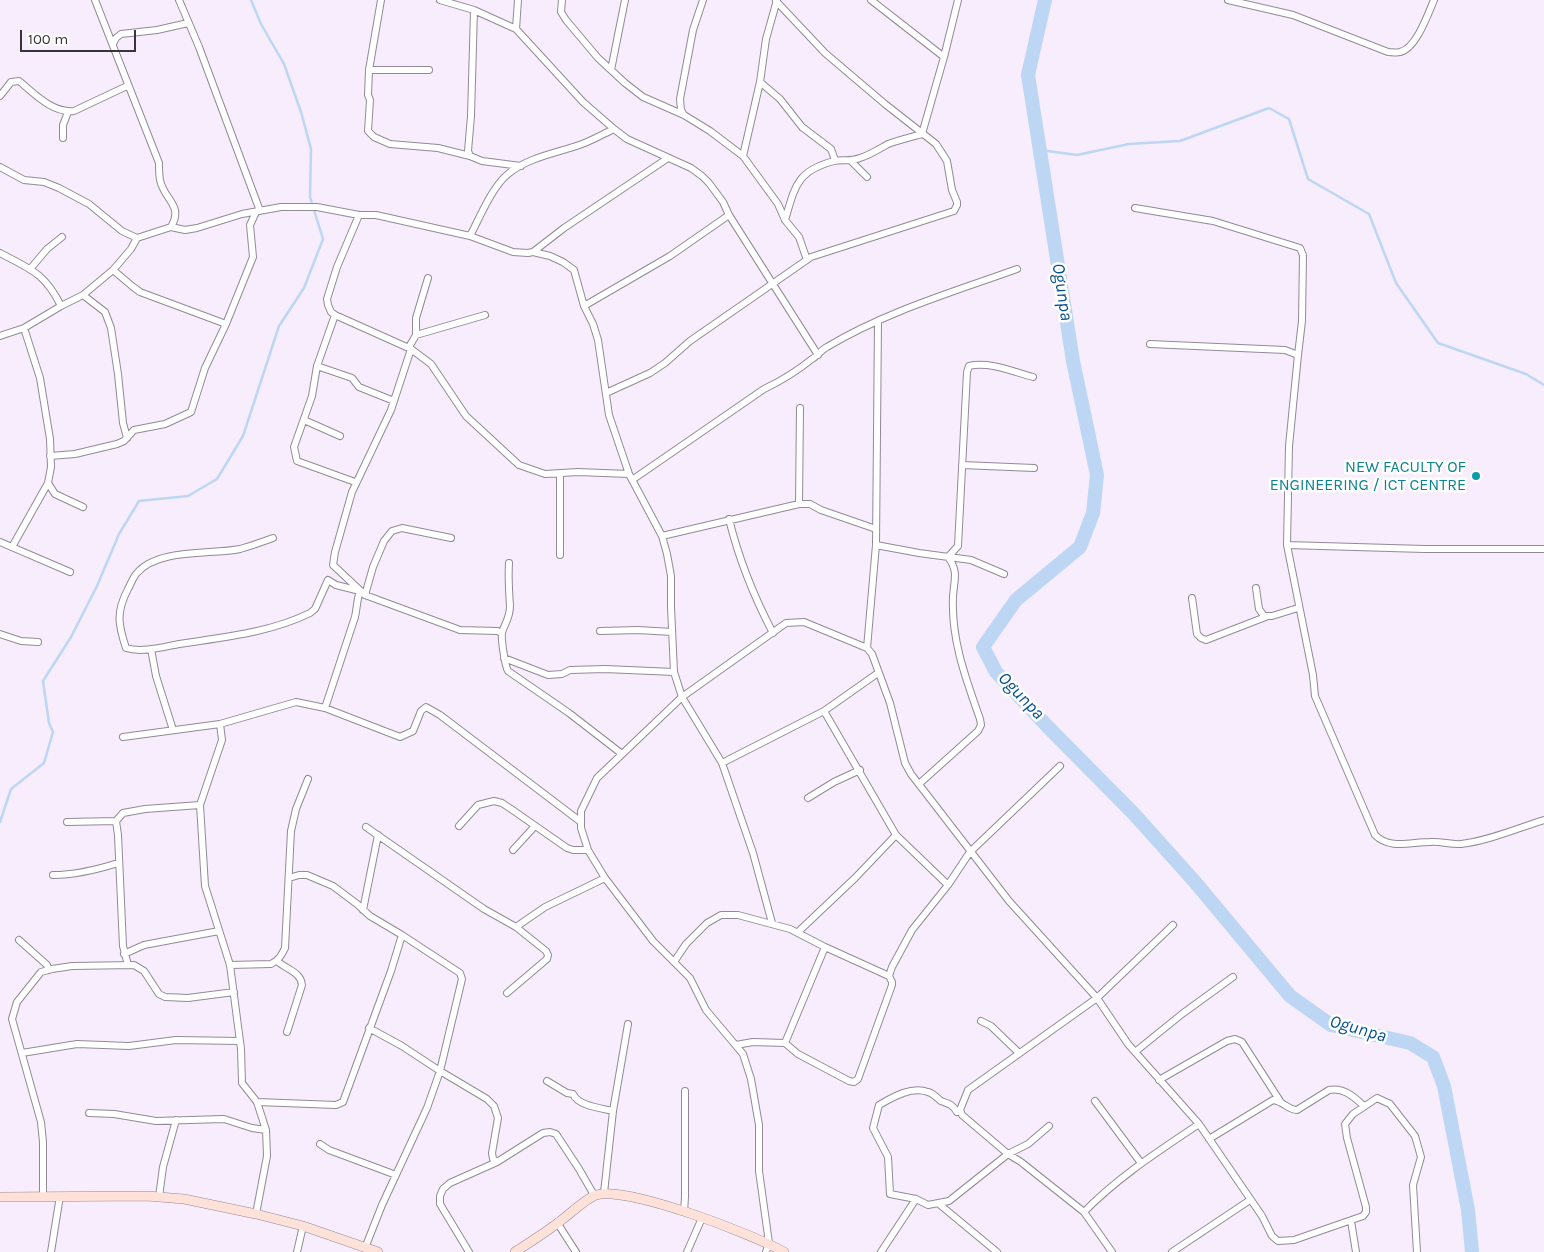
<!DOCTYPE html>
<style>
body{margin:0}
#map{position:relative;width:1544px;height:1252px;overflow:hidden;background:#f7edfc;font-family:Karla,sans-serif}
canvas{display:block}
.scale{position:absolute;left:20px;top:30px;width:116px;height:22px;box-sizing:border-box;border:2px solid #38353a;border-top:0;padding-left:6px;font-size:15px;line-height:18px;white-space:nowrap;color:#38353a;-webkit-text-stroke:4px #fff;paint-order:stroke}
</style>
<div id="map">
<canvas width="1544" height="1252"></canvas>
<div class="scale">100 m</div>
</div>
<script>
const g = document.querySelector('canvas').getContext('2d');
g.lineJoin = 'round';
function stroke(path, color, width, dash) { g.strokeStyle = color; g.lineWidth = width; g.lineCap = dash ? 'butt' : 'round'; g.setLineDash(dash || []); g.stroke(path); }
function drawText(font, color, halo, rows, align = 'center') {
  g.font = font + ' Karla,sans-serif'; g.lineWidth = 5; g.setLineDash([]); g.textBaseline = 'middle'; g.strokeStyle = halo; g.fillStyle = color; for (const [text, x, y, turn = 0] of rows) {
    g.save(); g.translate(x, y); g.rotate((+turn || 0) * Math.PI / 180); g.textAlign = isNaN(turn) ? turn : align; if (halo) g.strokeText(text, 0, 0); g.fillText(text, 0, 0); g.restore();
  }
}
const stream = new Path2D(`
 M1040,150L1077,155L1129,144L1180,141L1269,108L1289,119L1308,179L1369,214L1396,283L1438,343L1526,374L1544,385
 M0,822L11,789L44,763L53,732L49,723L43,681L71,637L97,586L119,534L139,501L188,496L217,479L243,436L279,326L304,288L323,239L310,197L311,149L301,112L284,64L261,24L251,0`);
const river = new Path2D(`
 M1045,0L1028,75L1073,361L1097,475L1093,513L1080,547L1016,600L983,647L996,672L1047,726L1134,814L1195,882L1290,996L1331,1025L1410,1043L1433,1057L1444,1086L1468,1210L1472,1252`);
const street = new Path2D(`
 M95,0L159,163C159,168 159,174 160,180C164,200 184,205 171,227
 M179,0L199,47L260,211
 M381,0L369,70L368,95L370,100L368,131L374,137L390,144L438,148L470,156L482,161L521,166
 M440,0L474,10L516,29L583,102L614,129L627,139L691,168L702,176L709,183L723,202L729,215L818,355
 M562,0L561,12L566,20L598,58L625,83L643,97L684,115L710,131L743,156L778,204L785,220L799,237L807,260
 M871,0L944,57
 M1228,0L1293,15L1388,52C1392,52 1397,53 1400,52C1416,49 1428,14 1434,0
 M516,29L518,0
 M113,44L116,38L121,34L157,30L188,23
 M369,70H429
 M611,70L625,0
 M760,82L780,99L802,127L831,149L835,160
 M0,96L11,82L19,81C35,94 52,113 74,111L127,86
 M684,115L681,110L680,99L693,30L703,0
 M922,134L944,57L958,0
 M63,138V125L68,112
 M470,156L468,151L471,116L474,10
 M743,156L760,82L766,39L777,0
 M851,161L867,177
 M0,167L24,180L44,182L59,188L89,204L122,231L137,238L171,227L185,230L197,228L242,214L281,207H317L359,215H376L470,236L513,252L528,253L533,252L550,256L563,262L574,270L584,306L593,324L598,340L609,415L629,474L662,536L667,554L671,576V607L674,672L682,697L722,763L753,853L772,923
 M1135,208L1213,221L1300,248L1303,255L1302,321L1298,355
 M785,220C795,187 796,171 834,161C842,159 850,162 860,158C870,155 879,149 888,144C899,140 911,137 922,134
 M470,236C480,217 492,187 508,174C528,157 558,153 582,144C593,140 603,134 614,129
 M533,252L564,228L668,158
 M0,253C30,269 45,273 61,306
 M31,268L47,249L62,237
 M113,270L132,286L140,292L226,324
 M83,295L105,312L111,328L118,374L123,423L127,438
 M584,306L670,256L729,215
 M335,315L411,349L431,364L466,416L519,465L545,474L578,472L629,474
 M416,335L485,315
 M0,336L24,328L61,306L83,295L113,270L131,249L137,238
 M1150,344L1285,350L1298,355L1289,446L1287,545L1313,675L1315,696L1375,835C1390,850 1411,842 1430,842C1441,841 1451,845 1461,844C1488,841 1518,828 1544,820
 M409,347L416,335V318L428,278
 M411,349L391,410L352,492L335,552L333,565L365,595L460,630L497,631L502,633
 M317,366L352,378L359,387L394,401
 M606,393L650,373L665,363L690,341L811,257L954,211L957,205V202L952,190L947,161L936,144L885,104L825,53L776,1
 M304,420L340,436
 M50,456L75,454L117,444L124,441L134,430L165,424L191,412L205,368L226,324L253,257L250,225L256,212
 M962,465L1034,468
 M632,480L764,389C781,381 797,371 812,359C818,356 821,350 827,347C885,312 953,292 1017,269
 M355,482L297,461L294,447L312,396L317,366L335,315L331,312L328,305L327,299L337,267L359,215
 M48,483L55,494L83,507
 M799,504L800,408
 M729,519C739,560 753,595 773,633
 M662,536L799,504H810L821,510L876,529
 M273,538C262,542 251,546 240,549C211,555 158,548 137,573C133,577 131,584 128,589C116,612 118,624 126,648C142,653 163,647 179,644C224,637 269,633 310,613L315,609L328,580L336,585L360,591
 M0,542L70,572
 M876,545L919,553L971,560L1004,574
 M1287,545L1424,549H1544
 M12,547L48,483L51,467L50,439L40,378L24,328
 M560,555V473
 M509,563C508,578 509,592 510,606C510,619 504,624 502,633C501,639 505,666 508,671L569,713L622,754
 M1256,588L1259,609L1264,616H1272L1298,608
 M365,595L373,567L384,541L392,531L402,528L451,538
 M1192,598L1197,634L1201,638L1206,640L1268,616
 M600,631L638,630L672,632
 M0,634L21,641L38,642
 M867,648L876,545L878,321
 M151,649L156,676L173,730
 M504,658L548,675L562,674L570,670L605,669L674,672
 M325,708L355,617C357,608 357,599 360,591
 M824,711L896,835L948,885
 M220,724L222,740L200,805L205,886L230,965L241,1049L242,1083L257,1102L266,1130L267,1156L256,1214
 M123,737L220,724L296,702L325,708L400,737L413,731L421,711L426,707L440,715L581,822
 M722,763L824,711L878,673
 M919,784L978,731L981,725L980,719C966,679 951,640 953,597C954,579 959,572 948,557L958,546L967,372L969,366C989,361 1014,372 1033,377
 M808,798L834,782L860,770
 M116,821L123,813L145,809L200,805
 M67,822L116,821L118,835L123,946L128,965
 M459,826L478,805L494,801L502,803L514,811L567,848L573,850H588
 M366,827L484,909L516,927L546,951L548,955L547,959L507,993
 M513,850L535,826
 M53,875C76,875 96,870 118,863
 M289,878L299,875H307L333,886L357,904L370,916L402,935L460,973L462,979L440,1071L427,1108L382,1205L365,1248
 M363,910L378,835
 M516,927L545,907L605,878
 M798,932L855,878L896,835
 M19,940L47,965L49,970
 M124,954L144,945L219,931
 M277,961C286,969 301,972 302,985L287,1032
 M674,962L686,944L707,923L721,915H738L790,929L825,947L889,976
 M230,965L271,964C279,960 281,956 285,948L291,831L296,809L308,779
 M981,1021L991,1026L1019,1053
 M369,1028L402,1046L440,1071L487,1099L494,1106L498,1118L492,1153L493,1159L497,1162
 M785,1043L825,947
 M736,1045L753,1042L785,1043L798,1054L849,1081L854,1082L858,1079L892,985V982L889,976L892,967L912,930L948,885L970,852L1060,766
 M1135,1052L1182,1014L1233,977
 M22,1053L77,1044L129,1046L176,1040L240,1041
 M1159,1080L1227,1041L1235,1039L1242,1042L1280,1101
 M547,1081L567,1093L573,1094C578,1106 601,1108 613,1111
 M1095,1101L1141,1163
 M257,1102L336,1105L343,1102L391,971L402,935
 M960,1110L957,1112C952,1104 949,1104 941,1101C937,1098 933,1093 928,1092C911,1086 893,1097 879,1105L873,1128L888,1157L890,1194L916,1199L928,1205L949,1201L1008,1154L1028,1144L1049,1126
 M89,1113L114,1114L156,1121L224,1119L252,1128L266,1130
 M1209,1139L1273,1100C1283,1101 1288,1110 1297,1110L1329,1090C1344,1087 1354,1097 1364,1106
 M320,1144L329,1150L396,1175
 M604,1193L613,1111L628,1024
 M43,1197V1142L41,1122L12,1019L17,1002L41,972L52,969L72,966L134,965L144,971L159,994L165,997L188,998L234,992
 M159,1197L163,1167L176,1120
 M939,1204L997,1252
 M684,1212L685,1197V1091
 M1084,1212C1118,1177 1159,1151 1199,1124
 M1351,1221L1356,1252
 M558,1224L576,1252
 M51,1252L60,1196
 M297,1252L303,1226
 M469,1252L440,1204V1196L443,1189L450,1183L497,1162L543,1133L550,1132L556,1134L579,1169L594,1195
 M687,1252L702,1218
 M766,1252L769,1243L759,1171V1125L751,1079L743,1054L706,1010L690,978L653,941L605,878L588,850L581,828V811L597,778L682,697L786,623L804,622L867,648L872,654L890,703L905,763L911,774L1009,901L1097,998L1128,1044L1199,1124L1262,1216L1272,1236L1278,1241L1294,1240L1363,1216L1366,1212V1207L1347,1138L1345,1124L1353,1114L1377,1098L1390,1104L1415,1136L1421,1157L1413,1185L1417,1252
 M881,1252L916,1199
 M1112,1252L1084,1212L1021,1162L1008,1154L962,1115L960,1110L968,1090L1097,998L1173,925
 M1172,1252L1250,1200`);
const secondary = new Path2D(`
 M0,1197L147,1196L184,1199L256,1214L303,1226L378,1252
 M515,1252C530,1242 545,1233 559,1222C569,1215 585,1199 596,1195C626,1185 755,1235 784,1252`);
const markers = [
 [1476,476,5,"#0f9aa8"]
];
const cultureNames = [
 ["NEW FACULTY OF",1466,467],
 ["ENGINEERING / ICT CENTRE",1466,485]
];
const waterNames = [
 ["Ogunpa",1062,292,81],
 ["Ogunpa",1021,696,46],
 ["Ogunpa",1358,1029,16]
];
stroke(stream, '#bdd6f3', 2.5);
stroke(river, '#bdd6f3', 14);
stroke(street, '#928a97', 8);
stroke(secondary, '#928a97', 10);
stroke(street, '#fff', 6);
stroke(secondary, '#fee2d9', 9);
for (const [x, y, r, color] of markers) { const dot = new Path2D(); dot.arc(x, y, r, 0, 2 * Math.PI); g.fillStyle = color; g.fill(dot); stroke(dot, '#fff', 2); }
drawText('16px', '#0d838f', '#fff', cultureNames, 'right');
drawText('italic 18px', '#07508e', '#fff', waterNames);
</script>
